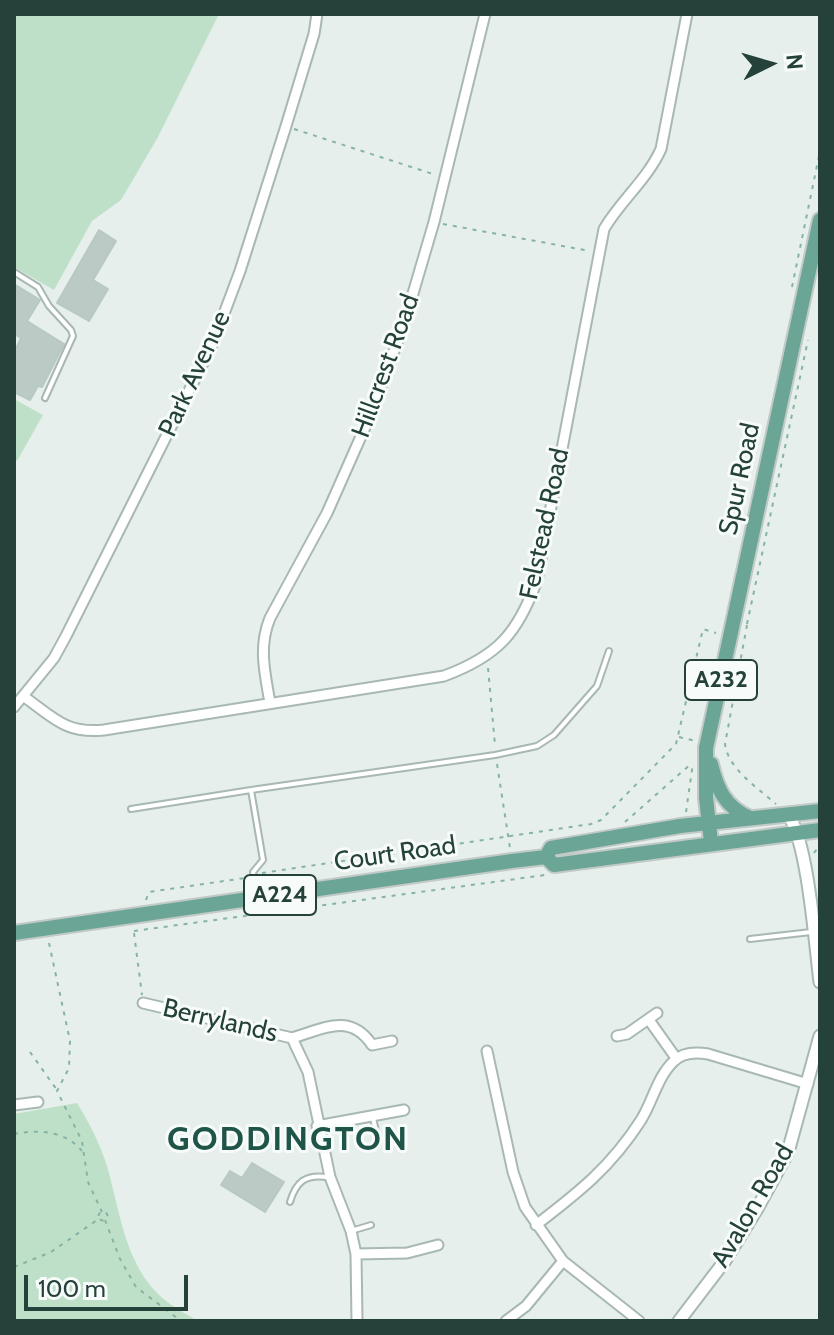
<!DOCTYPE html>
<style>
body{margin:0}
#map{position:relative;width:834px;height:1335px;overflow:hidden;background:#e6efeb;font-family:Cabin,sans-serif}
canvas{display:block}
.frame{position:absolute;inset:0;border:16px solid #24423a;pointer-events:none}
.north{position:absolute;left:730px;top:24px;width:80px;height:80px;-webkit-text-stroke:6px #f7fbf9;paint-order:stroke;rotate:85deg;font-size:22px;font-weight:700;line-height:32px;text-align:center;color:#24423a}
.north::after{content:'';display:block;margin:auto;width:28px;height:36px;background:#24423a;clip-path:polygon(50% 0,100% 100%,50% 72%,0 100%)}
.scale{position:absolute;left:24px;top:1275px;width:164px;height:36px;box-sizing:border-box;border:4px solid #24423a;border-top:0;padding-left:10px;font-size:24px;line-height:28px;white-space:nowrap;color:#24423a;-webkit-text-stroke:6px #f7fbf9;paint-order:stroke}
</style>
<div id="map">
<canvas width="834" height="1335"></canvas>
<div class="frame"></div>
<div class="north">N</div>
<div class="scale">100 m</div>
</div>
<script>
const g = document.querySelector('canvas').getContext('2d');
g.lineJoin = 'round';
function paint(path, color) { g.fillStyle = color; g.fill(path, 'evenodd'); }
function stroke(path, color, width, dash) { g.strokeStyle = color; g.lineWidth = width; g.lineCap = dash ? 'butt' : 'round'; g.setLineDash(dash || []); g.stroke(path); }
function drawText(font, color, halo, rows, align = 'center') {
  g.font = font + ' Cabin,sans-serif'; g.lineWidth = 6; g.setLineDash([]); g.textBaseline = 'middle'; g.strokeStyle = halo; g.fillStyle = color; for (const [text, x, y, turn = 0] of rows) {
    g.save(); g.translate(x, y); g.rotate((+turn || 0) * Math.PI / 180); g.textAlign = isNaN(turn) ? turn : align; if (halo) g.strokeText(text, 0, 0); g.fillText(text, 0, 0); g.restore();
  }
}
const green = new Path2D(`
 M14,14H219L158,137L121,200L92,221L54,290L14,267Z
 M14,399L43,415L17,461L14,459Z
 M77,1103C92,1127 105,1154 111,1181C121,1221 128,1263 157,1293C169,1305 184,1313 198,1321H14V1114Z`);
const building = new Path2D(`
 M99,230L116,241L93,280L108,289L89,321L57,303Z
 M14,284L40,300L27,321L64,344L42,387L38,386L30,400L14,392V353L21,338L14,334Z
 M252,1163L284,1182L265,1212L221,1185L230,1171L242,1178Z`);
const path = new Path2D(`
 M294,129L436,175
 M443,224L590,251
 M792,287L820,151
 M747,624L808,340
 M747,625L725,744C728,769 758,788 776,804
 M488,668L495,745
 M679,737L696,741
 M497,764L510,848
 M686,812L693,763
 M625,822L692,763
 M814,853L820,845
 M262,873L591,824L601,820L676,744L703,629L716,633
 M146,900L149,892L245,878
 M134,931L545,875
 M134,933L142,995
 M49,943L70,1041L69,1068L57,1091L82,1141L88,1182L102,1212
 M30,1052L57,1090
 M14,1134C38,1129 66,1131 82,1151
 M98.5 1216a4.5 4.5 0 1 1 9 0a4.5 4.5 0 1 1-9 0Z
 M105,1220L120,1259L136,1287L181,1321
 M14,1267L51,1252L100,1218`);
const service = new Path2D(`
 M14,272L38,287L49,306L71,330L73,336L45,398
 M131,809L251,790
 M257,895L253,872L263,860L251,790L495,755L537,746L554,735L597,686L609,651
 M750,939L811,932
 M373,1118L378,1140
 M290,1202C296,1182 305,1174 327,1177
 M351,1231L371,1225`);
const minor = new Path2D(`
 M23,696C53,717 65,734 104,730L444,676C498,656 518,633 537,580L604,229C621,200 647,180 661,149L687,14
 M270,703C265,673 258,647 270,618L327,513L370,416L404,324L434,222L485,14
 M14,707L54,658L66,636L213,343L240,271L286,126L314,34L317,14
 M143,1003L292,1038L308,1072L330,1177L351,1231L356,1254L357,1321
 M649,1020L676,1058
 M617,1036L627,1034L657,1013
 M292,1038C323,1029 350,1012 372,1045L392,1041
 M487,1051L513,1172L525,1207L563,1261L639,1321
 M14,1105L38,1102
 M317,1126L404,1110
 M536,1225C579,1192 611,1167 641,1120C653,1101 657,1077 674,1061C683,1052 696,1052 708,1054L808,1084
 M356,1254L407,1253L438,1245
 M506,1321L526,1306L563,1261`);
const tertiary = new Path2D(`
 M784,815L789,816C808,845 815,943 820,982
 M679,1321L724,1262L758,1207L788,1152L820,1036`);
const primary = new Path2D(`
 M711,764C717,789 725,807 750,818
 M711,842L706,798V748L820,220
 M546,857L551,848L680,826L820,811
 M14,933L512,861L546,857L554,865L820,830`);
const shields = [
 [721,680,72],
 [280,895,72]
];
const shieldNames = [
 ["A232",721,680],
 ["A224",280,895]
];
const streetNames = [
 ["Hillcrest Road",386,366,-70],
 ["Park Avenue",195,374,-65],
 ["Spur Road",740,479,-78],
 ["Felstead Road",545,524,-78],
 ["Court Road",395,854,-8],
 ["Berrylands",220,1021,13],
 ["Avalon Road",753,1206,-60]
];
const districtNames = [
 ["GODDINGTON",288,1140]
];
paint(green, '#bfe0c8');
paint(building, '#bbcac4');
stroke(building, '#b8c9c2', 2);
stroke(service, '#a8b8b2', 8);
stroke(minor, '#a8b8b2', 13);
stroke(tertiary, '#a8b8b2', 15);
stroke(primary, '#c2cac8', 18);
stroke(path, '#86b3a5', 2, [4, 6]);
stroke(service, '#fff', 4);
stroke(minor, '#fff', 9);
stroke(tertiary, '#fff', 11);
stroke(primary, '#6aa596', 14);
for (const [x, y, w] of shields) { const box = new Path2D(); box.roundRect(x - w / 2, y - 20, w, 40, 6); g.fillStyle = '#f7fbf9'; g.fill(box); stroke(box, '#24423a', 2); }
drawText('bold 24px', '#24423a', null, shieldNames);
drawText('26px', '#24423a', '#f7fbf9', streetNames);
g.letterSpacing = '2px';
drawText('bold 34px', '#1f5548', '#f7fbf9', districtNames);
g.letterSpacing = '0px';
</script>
